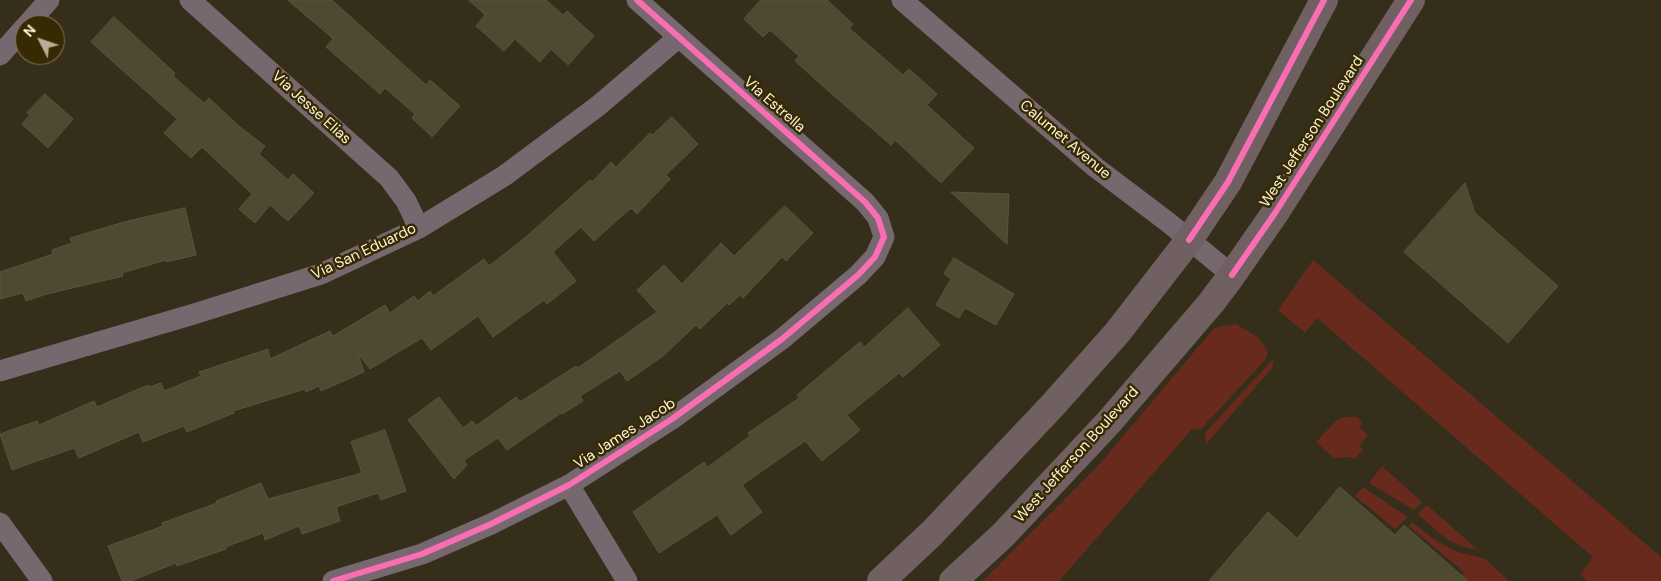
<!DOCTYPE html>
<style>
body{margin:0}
#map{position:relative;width:1661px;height:581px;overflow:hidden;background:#352e1a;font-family:"DM Sans",sans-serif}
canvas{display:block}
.north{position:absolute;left:15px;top:15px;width:50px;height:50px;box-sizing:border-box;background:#362a02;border:1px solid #867a58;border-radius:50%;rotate:311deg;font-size:14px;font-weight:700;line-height:20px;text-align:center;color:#fdf3d9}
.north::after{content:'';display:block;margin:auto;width:18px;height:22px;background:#b7ae96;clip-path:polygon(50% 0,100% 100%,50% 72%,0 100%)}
</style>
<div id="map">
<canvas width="1661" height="581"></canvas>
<div class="north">N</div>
</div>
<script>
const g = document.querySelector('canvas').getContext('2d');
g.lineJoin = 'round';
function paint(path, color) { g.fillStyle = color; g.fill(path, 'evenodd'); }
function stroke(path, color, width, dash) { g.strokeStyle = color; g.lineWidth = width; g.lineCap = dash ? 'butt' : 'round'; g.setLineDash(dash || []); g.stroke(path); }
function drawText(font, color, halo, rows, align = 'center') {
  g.font = font + ' "DM Sans",sans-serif'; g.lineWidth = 5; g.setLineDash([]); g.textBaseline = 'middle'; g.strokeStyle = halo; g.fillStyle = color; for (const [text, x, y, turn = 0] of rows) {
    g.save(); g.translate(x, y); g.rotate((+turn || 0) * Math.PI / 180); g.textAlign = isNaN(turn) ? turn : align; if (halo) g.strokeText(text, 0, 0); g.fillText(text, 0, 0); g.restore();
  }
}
const green = new Path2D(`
 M1313,260L1661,557V581H1588L1580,575L1593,557L1317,318L1305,333L1278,310Z
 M1236,324L1259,338L1268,352L1266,359L1200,430L1192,429L1059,581H983L1098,466L1214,328Z
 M1274,358L1272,368L1206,444L1205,433Z
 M1345,417H1357L1362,422L1359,427L1368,435L1359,446L1363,450L1354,459L1350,457L1334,458L1316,442L1338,419Z
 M1382,466L1422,502L1414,510L1369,483Z
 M1363,487L1408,517L1395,529L1355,496Z
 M1427,505L1477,549C1450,547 1437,531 1418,514Z
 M1412,522L1436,541L1458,552L1485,559L1509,581H1458L1464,572L1409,526Z`);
const building = new Path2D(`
 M288,0H332L426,85L430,80L460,106L432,137L412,118L415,114L385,88L380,94L326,47L333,39Z
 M469,0H546L563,15L567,11L594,36L568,65L551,49L540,62L515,39L504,51L476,26L485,15Z
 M761,0H827L853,24L849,28L903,75L909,69L937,94L927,105L974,148L941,183L895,140L891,145L825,88L795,61L799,56L770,30L763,37L744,19Z
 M114,17L175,73L173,76L204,103L209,98L240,127L265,146L259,154L288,180L293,174L314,193L288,221L270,205L255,223L239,209L252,194L202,147L191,158L164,133L177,119L91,42Z
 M45,94L73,119L48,148L22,124L30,115L27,113Z
 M672,117L698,144L666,175L670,179L637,214L631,208L594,241L581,227L553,252L576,281L547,304L544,300L493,337L478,316L431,350L422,338L370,369L358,354L364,372L321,391L319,386L306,392L305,389L233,411L234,413L187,432L184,426L143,442L139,432L79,458L74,448L12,470L0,434L37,421L39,425L94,401L97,407L148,385L149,387L161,383L164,391L201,376L199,372L268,349L270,359L330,331L333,336L385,305L390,313L414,296L418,301L430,291L433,296L484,259L489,266L526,237L590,180L592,182L611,162L616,167L650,133L652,135Z
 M1465,183L1475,213L1558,286L1508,343L1404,252Z
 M951,192L1009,194L1007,244Z
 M785,206L813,233L786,261L782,257L743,298L740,295L729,305L727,303L700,329L696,325L663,356L627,381L620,371L580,396L583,401L562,414L561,413L507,450L498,438L464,460L467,465L454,479L408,420L439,397L463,428L472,421L476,426L516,397L520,402L576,366L578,368L657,312L637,290L664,265L682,284L721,243L734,256Z
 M185,208L196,255L166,262V260L122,273L123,276L47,294L26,301L23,293L0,299V272L53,254L52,250L72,243L70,238L124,222Z
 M954,258L1014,294L996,325L965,308L959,318L936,305L951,279L944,274Z
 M908,308L940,345L903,377L899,373L847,415L860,430L822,461L805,441L742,485L762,512L731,535L717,515L659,553L633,512L704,462L708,467L750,436L748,433L799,398L797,395L860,342L864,347Z
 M385,430L406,491L381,500L378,493L336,507L340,521L302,534L299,526L265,540L263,533L225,547L226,549L177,566L176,563L131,581H122L108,546L163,526L162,523L217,503L216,501L261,483L268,499L362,473L351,442Z
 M1340,487L1395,535L1404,525L1468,581H1209L1268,512L1297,538Z`);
const street = new Path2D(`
 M190,0L389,178L406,201L419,228
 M902,0L1095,167L1169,223L1232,275
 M27,25L49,0
 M0,55L25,27
 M0,371L194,314L321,274L419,228L504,176L598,106L679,37
 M569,485L627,581
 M0,523L42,581
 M333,581L422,554L491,524L569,485L672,419L782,339L858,275L875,257L884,237L878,218L865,202L637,0`);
const secondary = new Path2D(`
 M881,581L932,533L1052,406L1117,333L1189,240L1228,182L1324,0
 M953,581L1003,535L1109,422L1211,303L1232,275L1275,213L1411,0`);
const cycleway = new Path2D(`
 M1189,240L1228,182L1324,0
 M1232,275L1275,213L1411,0
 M333,581L422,554L491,524L569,485L672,419L782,339L858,275L875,257L884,237L878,218L865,202L637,0`);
const streetNames = [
 ["Via Estrella",774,105,41],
 ["Via Jesse Elias",311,108,42],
 ["West Jefferson Boulevard",1312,132,-57],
 ["Calumet Avenue",1065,140,40],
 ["Via San Eduardo",364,252,-25],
 ["Via James Jacob",625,434,-33],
 ["West Jefferson Boulevard",1077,455,-48]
];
paint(green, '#692a1e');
paint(building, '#4e4a31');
stroke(building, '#575341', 1);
stroke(street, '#77676e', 21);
stroke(secondary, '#706061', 28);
stroke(cycleway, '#f96db3', 6);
drawText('15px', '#fdf3d9', '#362a02', streetNames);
</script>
